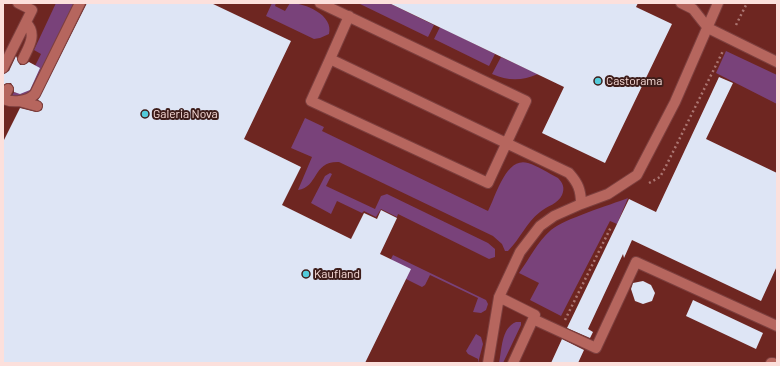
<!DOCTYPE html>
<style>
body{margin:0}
#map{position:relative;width:780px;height:366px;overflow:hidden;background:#6e2621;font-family:Barlow,sans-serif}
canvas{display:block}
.frame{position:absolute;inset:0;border:4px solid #fce0dc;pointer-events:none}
</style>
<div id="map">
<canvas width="780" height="366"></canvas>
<div class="frame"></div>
</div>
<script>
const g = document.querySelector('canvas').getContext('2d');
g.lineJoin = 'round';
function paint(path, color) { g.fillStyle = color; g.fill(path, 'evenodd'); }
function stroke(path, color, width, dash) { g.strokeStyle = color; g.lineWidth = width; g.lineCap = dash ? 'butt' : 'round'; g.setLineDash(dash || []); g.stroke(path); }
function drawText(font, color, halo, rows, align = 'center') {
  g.font = font + ' Barlow,sans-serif'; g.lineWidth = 4; g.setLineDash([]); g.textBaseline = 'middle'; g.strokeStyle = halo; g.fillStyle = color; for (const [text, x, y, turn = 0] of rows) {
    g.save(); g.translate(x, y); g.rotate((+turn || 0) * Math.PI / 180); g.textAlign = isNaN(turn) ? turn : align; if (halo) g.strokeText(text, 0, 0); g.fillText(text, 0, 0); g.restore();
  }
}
const green = new Path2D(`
 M56,3H80L35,94L9,101L14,92L16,93L30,76L41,54L34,50Z
 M272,3H276L275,6L285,11L290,3C305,3 334,15 329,34L320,38L314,39L266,16Z
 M358,3H389L434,25L428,37Z
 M440,27L495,54L489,66L434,39Z
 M726,51L777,75V104L716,73Z
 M501,57L538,74C522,81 508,81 492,74Z
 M305,118L324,127L322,131L488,211C496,196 506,156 528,163C538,166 548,173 558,178C563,183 565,188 562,195C558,204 547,206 540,212C526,223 520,239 508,251H505L502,244L493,236L339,162C312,161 319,187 298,190L312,157L291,148Z
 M330,173L332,174L326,186L375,209L381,196L387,194L488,243L495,249V257L489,259L398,214L397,217L381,209L376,217L364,211L362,213L337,201L331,214L311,203L325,176Z
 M628,198L617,224L610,221L561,316L530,300L539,283L519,273C530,258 537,242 551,230C564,219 610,205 628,198Z
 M393,255L486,300L488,304L486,310L481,313L473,312L478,298L430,275L425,285L422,287L406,279L391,259Z
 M516,322H521V325L503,363H499C502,350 501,328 516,322Z
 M476,334L481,337L483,344L478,363V359L468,354L466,351Z`);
const building = new Path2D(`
 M87,3H211L291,41L244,139L301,167L282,205L351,239L364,213L377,219L381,210L397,218L380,254L411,269L365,363H3V142L20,108L36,112L42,110L43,104L38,100Z
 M389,3H638L636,7L672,24L605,163L542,133L564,87Z
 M16,56L20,65H24L29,62L40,68L30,90L20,94L14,92V88L11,83H7L3,85V74L9,71Z
 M719,77L733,83L706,139L777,173V266L761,301L632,240L624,258L623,254L588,329L593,332L590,338L567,328L629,199L656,212Z
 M643,281L651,285L655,293L652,301L643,304L635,301L631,289L633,283Z
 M693,300L763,333L756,349L686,316Z
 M562,339L584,350L578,363H551Z`);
const path = new Path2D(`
 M736,25L747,3
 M649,183L660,177L666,166L723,51
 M565,320L611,227`);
const lane = new Path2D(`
 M320,3L526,101L488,183L311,101L330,59
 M681,3L693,9L708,28L777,62
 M349,16L330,59L569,173C578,183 581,190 581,204L554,216L540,226L520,252L499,297L488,363
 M23,59C28,48 38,34 26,23
 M3,68L32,10L18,3
 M3,99C13,103 27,102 35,94L80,3
 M3,99L8,89
 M19,101L37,106
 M581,204L608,194L637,175L675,102L718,3
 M499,297L535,315L513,363
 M533,319L596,348L636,262L777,326
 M771,363H773`);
const markers = [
 [598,81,4,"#53cbda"],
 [145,114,4,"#53cbda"],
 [306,274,4,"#53cbda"]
];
const poiNames = [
 ["Castorama",606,81],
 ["Galeria Nova",153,114],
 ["Kaufland",314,274]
];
paint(green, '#79427a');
paint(building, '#dee5f5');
stroke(lane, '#7c3f3e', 12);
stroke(path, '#ab7672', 2.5, [2, 3]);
stroke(lane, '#b6665e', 10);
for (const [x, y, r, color] of markers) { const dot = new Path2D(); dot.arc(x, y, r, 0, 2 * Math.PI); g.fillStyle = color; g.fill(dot); stroke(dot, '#3e1d1a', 1.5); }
drawText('12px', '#fce0dc', '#3e1d1a', poiNames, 'left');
</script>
